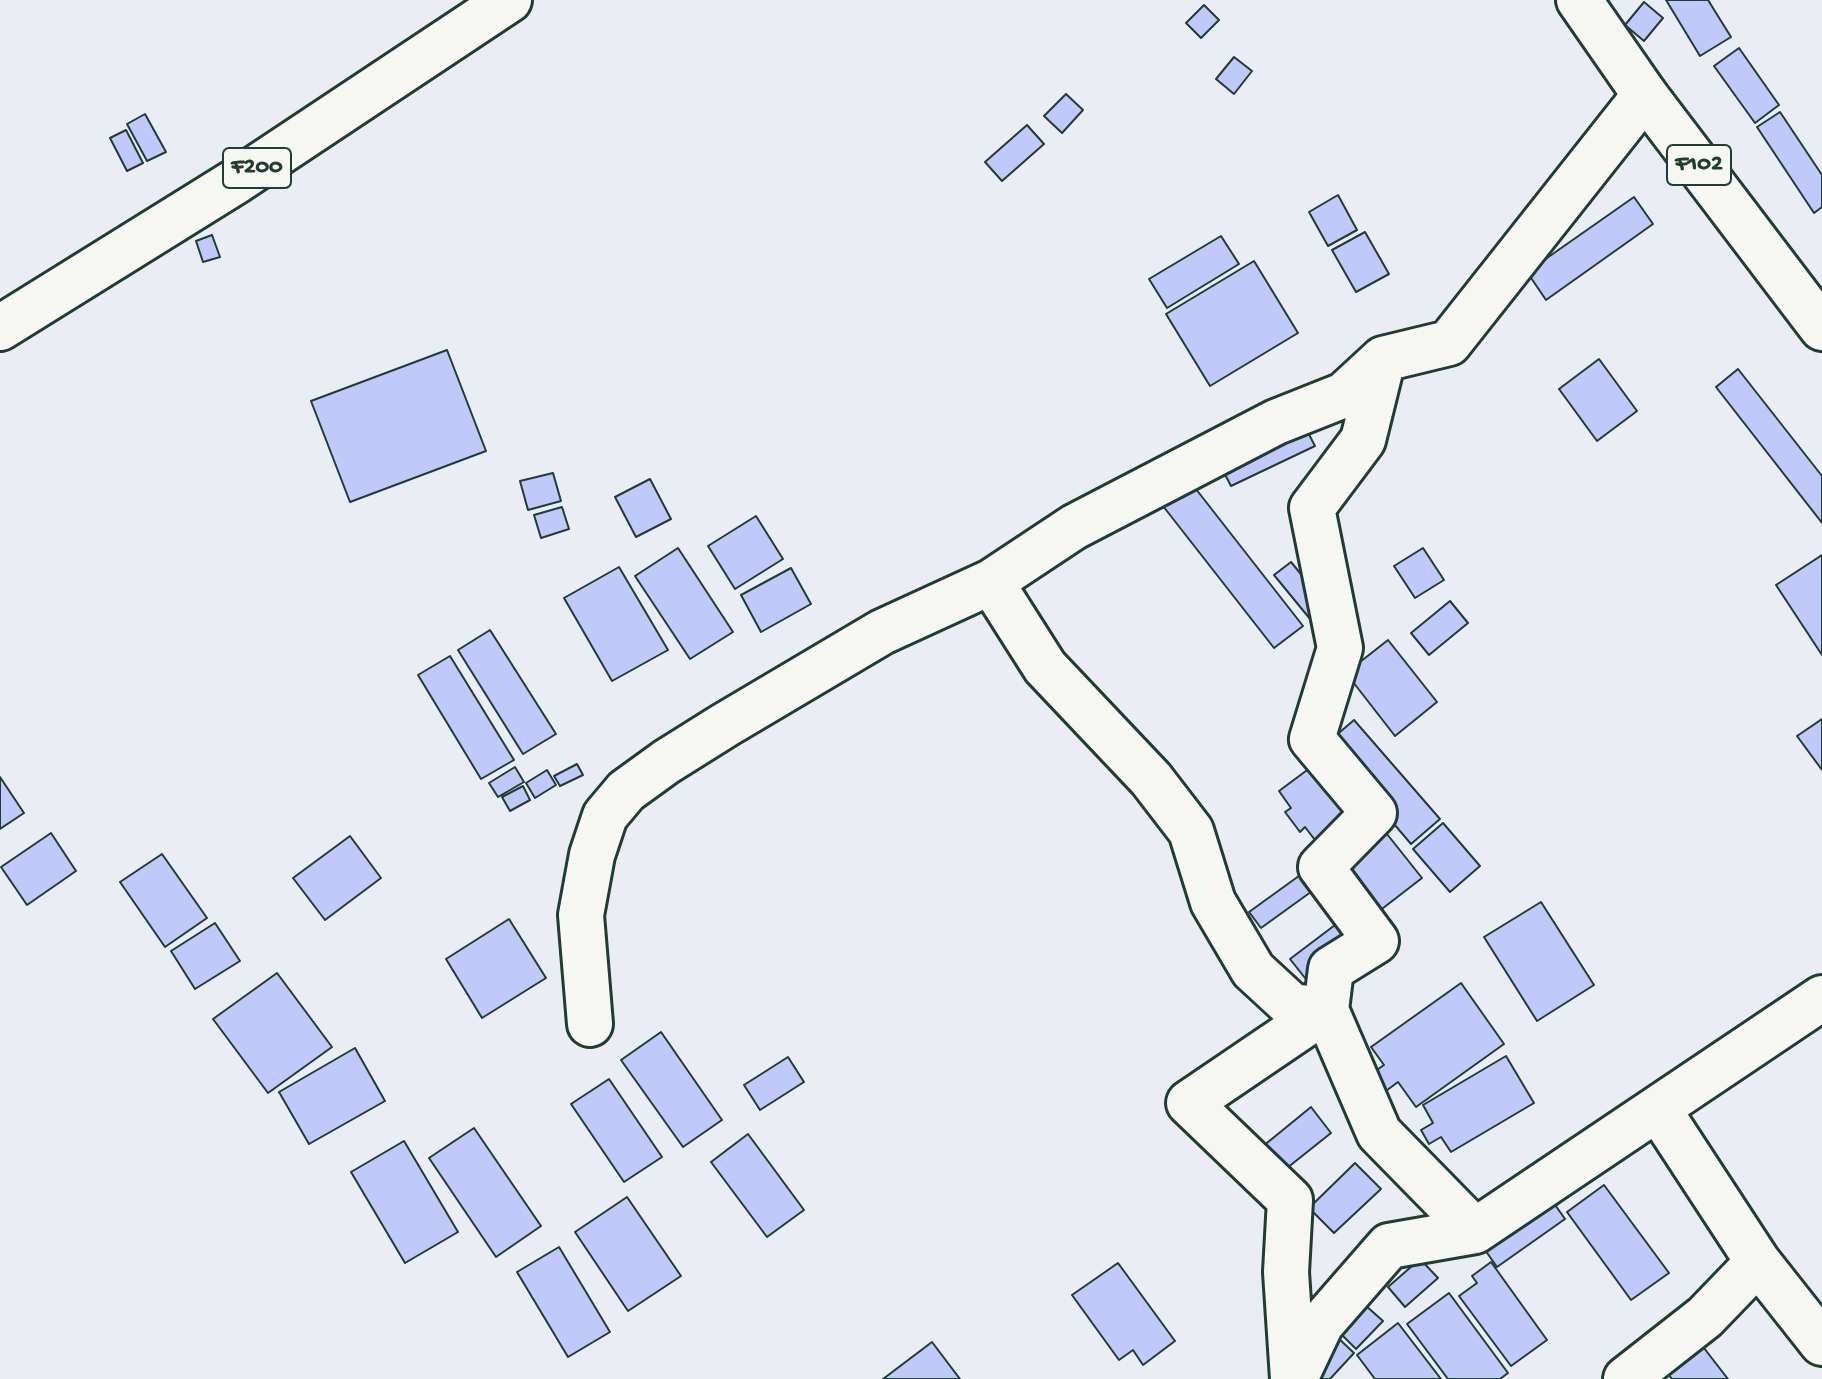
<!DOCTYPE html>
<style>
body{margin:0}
canvas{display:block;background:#ebedf4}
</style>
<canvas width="1822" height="1379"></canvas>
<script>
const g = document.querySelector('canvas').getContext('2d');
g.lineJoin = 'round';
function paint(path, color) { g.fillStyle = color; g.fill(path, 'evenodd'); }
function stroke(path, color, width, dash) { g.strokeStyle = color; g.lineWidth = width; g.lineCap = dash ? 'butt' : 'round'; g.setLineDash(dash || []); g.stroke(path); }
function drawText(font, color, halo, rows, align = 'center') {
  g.font = font + ' "Gochi Hand",sans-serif'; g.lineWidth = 6; g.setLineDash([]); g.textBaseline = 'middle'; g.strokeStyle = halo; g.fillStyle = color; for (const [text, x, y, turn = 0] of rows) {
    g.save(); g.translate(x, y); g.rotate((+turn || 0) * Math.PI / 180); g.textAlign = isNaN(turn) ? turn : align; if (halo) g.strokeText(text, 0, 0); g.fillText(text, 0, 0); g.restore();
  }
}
const building = new Path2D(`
 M1666,0H1708L1731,37L1700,56Z
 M1644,2L1663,18L1644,41L1625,25Z
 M1204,5L1219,20L1201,38L1186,23Z
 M1739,48L1779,105L1755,123L1714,66Z
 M1234,57L1252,71L1234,94L1216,79Z
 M1066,94L1083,110L1062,133L1044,116Z
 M1780,112L1822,175V207L1814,213L1757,127Z
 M145,114L166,152L147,161L127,124Z
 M1027,125L1044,144L1002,181L985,162Z
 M126,130L143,163L127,171L110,138Z
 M1338,195L1357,230L1328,246L1309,212Z
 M1634,197L1653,224L1546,300L1527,272Z
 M1365,232L1389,274L1356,292L1332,250Z
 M212,235L220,257L203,262L196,241Z
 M1221,236L1239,264L1167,308L1149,279Z
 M1254,261L1298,333L1210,386L1166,314Z
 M447,350L486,451L350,502L311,401Z
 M1599,359L1637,411L1597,441L1559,389Z
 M1738,369L1822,476V523L1716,387Z
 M1301,419L1315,446L1231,486L1217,459Z
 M553,473L561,501L528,510L520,481Z
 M650,479L671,519L636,537L615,497Z
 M1192,484L1303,626L1274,648L1163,506Z
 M562,507L569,529L541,538L534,515Z
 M756,516L783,559L735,589L708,546Z
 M678,548L733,632L690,659L635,576Z
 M1423,548L1444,580L1415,598L1394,566Z
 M1822,555V655L1776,585Z
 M1291,562L1332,612L1315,625L1274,575Z
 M619,567L668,650L612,681L564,598Z
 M791,568L811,604L761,632L741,595Z
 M1450,601L1468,623L1429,655L1411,633Z
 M490,630L556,734L523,754L458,650Z
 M1388,640L1437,702L1395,736L1346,673Z
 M450,656L514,760L481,779L418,675Z
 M1822,719V770L1797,736Z
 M1354,720L1440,819L1411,844L1326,744Z
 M1326,756L1369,812L1321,848L1305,827L1300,832L1285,812L1291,808L1279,791Z
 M577,764L583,775L560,786L554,776Z
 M515,767L524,782L498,797L489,783Z
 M547,770L556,785L535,798L526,783Z
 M0,777L24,813L0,829Z
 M523,786L530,800L510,811L502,797Z
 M1443,823L1480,866L1450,892L1413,849Z
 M1379,824L1422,878L1378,912L1335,858Z
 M51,833L76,871L27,905L1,867Z
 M350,836L381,878L325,920L293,878Z
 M162,854L207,918L165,947L120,882Z
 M1303,873L1315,889L1261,928L1249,912Z
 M1541,902L1594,985L1537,1021L1484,937Z
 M509,919L546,978L482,1018L446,959Z
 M1339,922L1354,942L1305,978L1290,959Z
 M215,923L240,961L195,989L171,951Z
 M277,973L332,1047L268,1093L213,1019Z
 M1461,983L1504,1044L1416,1107L1398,1082L1386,1091L1374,1072L1384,1065L1371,1047Z
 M661,1032L722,1120L683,1147L621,1060Z
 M355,1048L385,1101L309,1144L279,1092Z
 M1506,1056L1534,1103L1451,1152L1441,1137L1429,1144L1421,1130L1433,1123L1423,1105Z
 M788,1057L804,1082L760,1110L744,1085Z
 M609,1079L662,1157L624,1182L571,1104Z
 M1311,1107L1331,1133L1282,1172L1262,1147Z
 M474,1128L541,1226L496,1257L429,1158Z
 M748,1134L804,1210L767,1237L711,1162Z
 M404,1141L458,1232L405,1263L351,1172Z
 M1355,1163L1381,1189L1334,1233L1309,1208Z
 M1604,1185L1669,1273L1631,1300L1567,1212Z
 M1546,1192L1565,1219L1497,1267L1478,1240Z
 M627,1197L681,1276L628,1311L575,1232Z
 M559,1247L610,1332L568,1357L517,1272Z
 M1420,1259L1438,1278L1405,1307L1388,1287Z
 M1491,1262L1547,1340L1511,1366L1459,1296L1477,1283L1472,1276Z
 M1118,1263L1175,1341L1143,1365L1133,1350L1119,1360L1072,1295Z
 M1449,1293L1508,1373L1500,1379H1448L1407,1324Z
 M1365,1305L1383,1321L1356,1349L1339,1332Z
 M1398,1323L1441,1379H1375L1357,1355Z
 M1336,1336L1354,1353L1330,1379H1315Z
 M1697,1339L1728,1379H1672L1662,1366Z
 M932,1342L960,1379H883Z`);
const minor = new Path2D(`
 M1383,359L1363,440L1312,508L1340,648L1312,739L1374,813L1321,867L1376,941L1331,969L1326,1010L1379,1133L1475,1231
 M991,582L1045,667L1151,779L1191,831L1213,902L1253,970L1292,1006L1326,1010
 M590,1024L581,915L592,855L605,816L626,791L666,762L725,725L882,632L991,582L1074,527L1276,422L1344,395L1383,359L1449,343L1645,95
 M1658,1109L1758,1262L1822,1343
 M1293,1379L1286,1272L1290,1200L1189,1103L1326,1010
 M1295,1379L1321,1324L1389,1246L1475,1231L1822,998
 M1626,1379L1705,1317L1758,1262`);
const major = new Path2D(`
 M1579,0L1645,95L1822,328
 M0,328L238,180L509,0`);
const shields = [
 [1699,165,64],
 [257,168,68]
];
const shieldNames = [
 ["F102",1699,165],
 ["F200",257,168]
];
paint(building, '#c1c8fa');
stroke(building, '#1f3d34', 2);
stroke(minor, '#1f3d34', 50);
stroke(major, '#1f3d34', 50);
stroke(minor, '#f6f6f2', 44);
stroke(major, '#f6f6f2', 44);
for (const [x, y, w] of shields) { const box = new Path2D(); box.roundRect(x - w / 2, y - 20, w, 40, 6); g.fillStyle = '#f6f6f2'; g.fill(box); stroke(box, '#1f3d34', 2); }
drawText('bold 24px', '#1f3d34', null, shieldNames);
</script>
